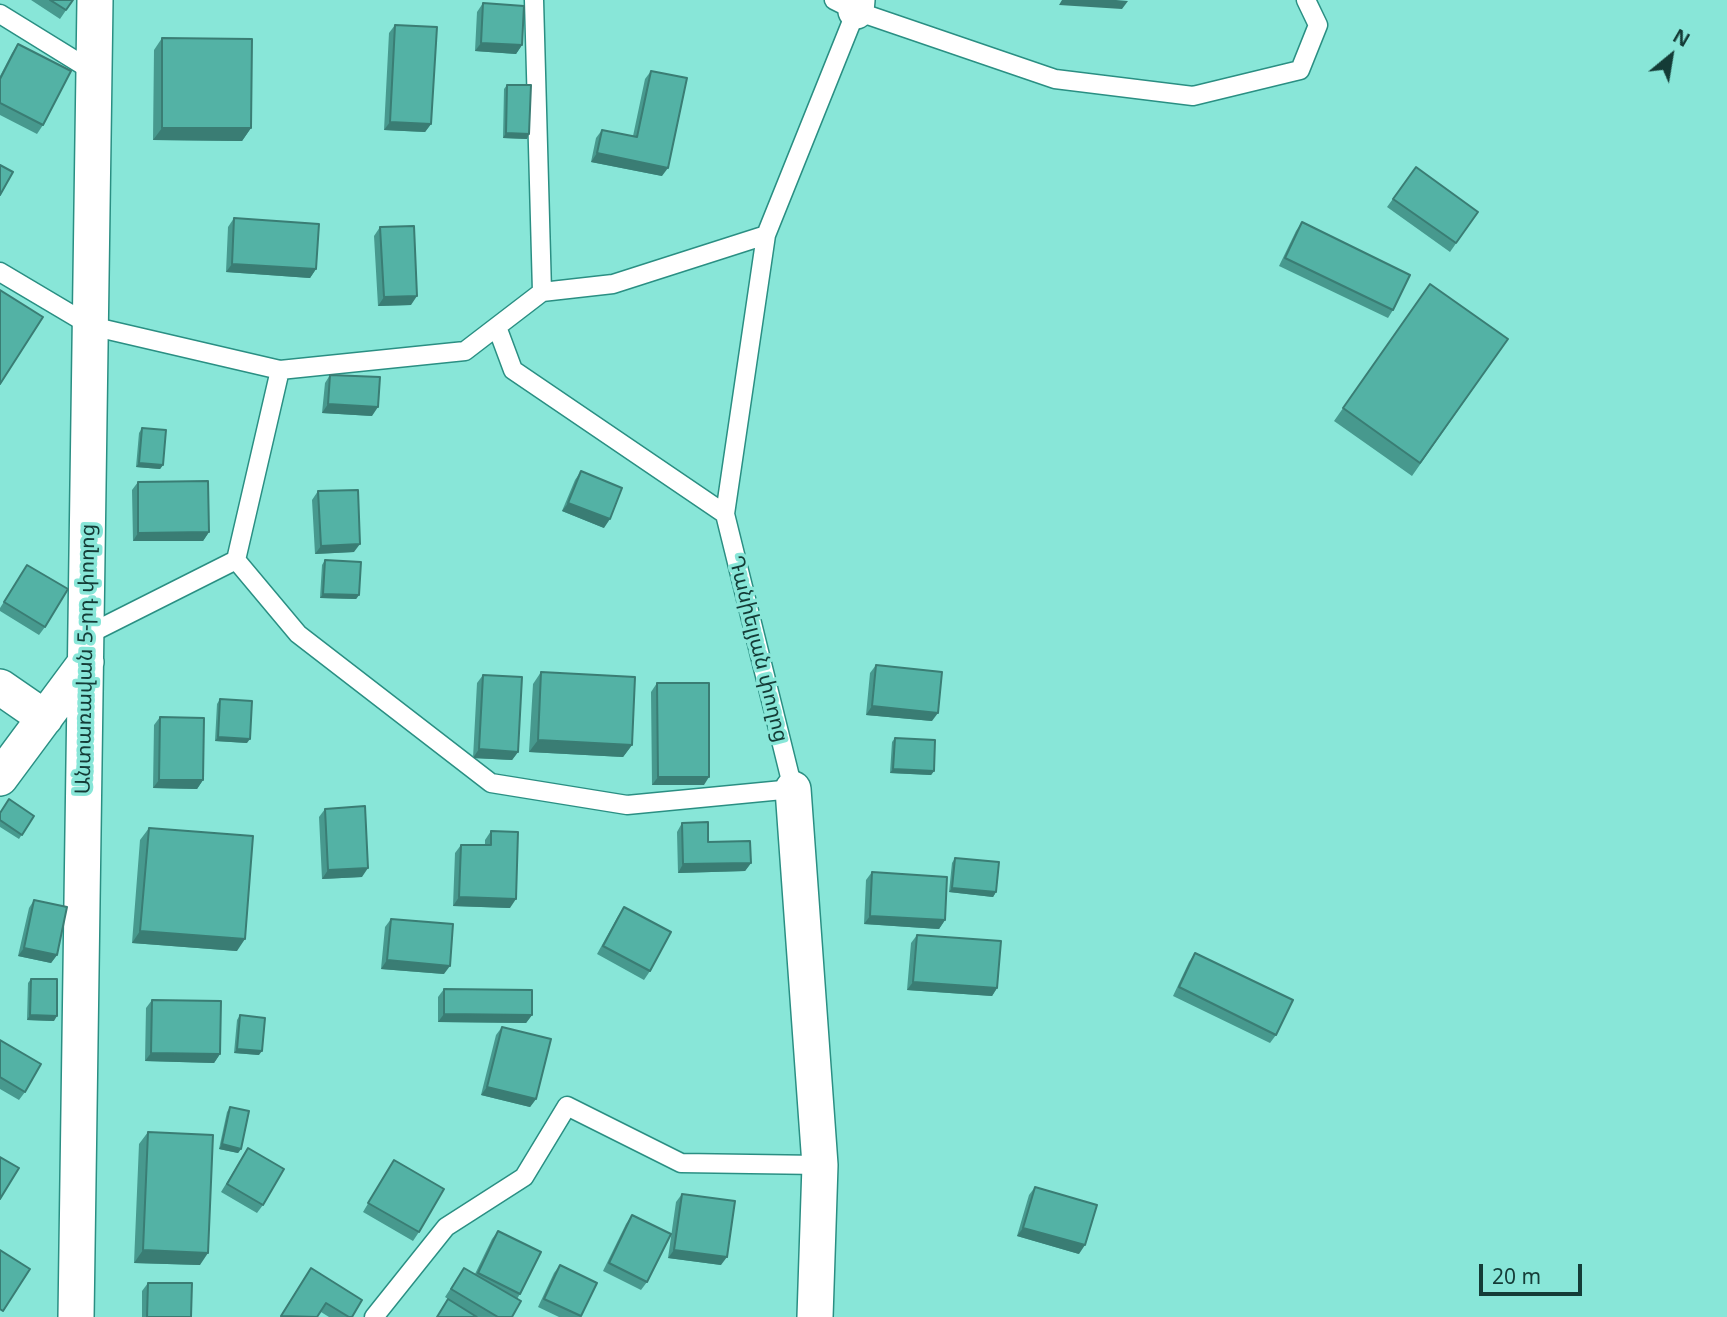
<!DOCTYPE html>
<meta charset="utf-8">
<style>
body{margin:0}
#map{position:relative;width:1727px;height:1317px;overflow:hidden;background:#88e6d8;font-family:"Noto Sans",sans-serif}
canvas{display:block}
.north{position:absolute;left:1636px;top:21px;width:70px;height:70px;-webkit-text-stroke:5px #88e6d8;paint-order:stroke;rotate:30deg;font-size:19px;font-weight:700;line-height:28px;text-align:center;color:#143c37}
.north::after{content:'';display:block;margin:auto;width:24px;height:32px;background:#143c37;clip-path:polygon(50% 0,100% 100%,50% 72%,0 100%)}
.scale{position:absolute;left:1479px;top:1264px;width:103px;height:32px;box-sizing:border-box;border:4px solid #143c37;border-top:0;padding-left:9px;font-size:21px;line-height:24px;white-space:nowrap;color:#143c37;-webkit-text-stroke:5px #88e6d8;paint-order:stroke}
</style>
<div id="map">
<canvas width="1727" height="1317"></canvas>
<div class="north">N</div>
<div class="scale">20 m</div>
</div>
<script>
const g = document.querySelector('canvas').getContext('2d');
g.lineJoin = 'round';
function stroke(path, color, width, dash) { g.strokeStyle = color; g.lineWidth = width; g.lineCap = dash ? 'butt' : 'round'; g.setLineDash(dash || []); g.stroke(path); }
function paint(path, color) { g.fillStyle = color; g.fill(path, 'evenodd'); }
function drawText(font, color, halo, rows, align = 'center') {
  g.font = font + ' "Noto Sans","Noto Sans Armenian",sans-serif'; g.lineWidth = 7; g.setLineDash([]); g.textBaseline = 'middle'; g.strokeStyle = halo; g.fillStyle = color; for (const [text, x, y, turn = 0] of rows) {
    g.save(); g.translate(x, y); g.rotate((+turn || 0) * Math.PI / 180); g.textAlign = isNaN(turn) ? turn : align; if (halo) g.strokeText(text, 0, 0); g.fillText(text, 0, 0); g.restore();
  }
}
const lane = new Path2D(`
 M834,0L856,11L1055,79L1193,96L1300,70L1318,25L1306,0
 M0,14L94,72
 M0,272L91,326L280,370L465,351L542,292L534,0
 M542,292L613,284L766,235
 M497,327L513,370L725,514
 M236,560L298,634L491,783L627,805L793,789L725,514L766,235L856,11
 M87,635L236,560L280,370
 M374,1317L446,1227L524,1177L567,1106L681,1163L820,1165`);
const street = new Path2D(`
 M856,11L857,0
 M0,687L45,718
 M0,778L86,662
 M793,789L820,1165L815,1317
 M76,1317L95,0`);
const wall = new Path2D(`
 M31,0H73L60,19Z
 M483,3L522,45L516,54L475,51L477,12Z
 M395,25L431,124L425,132L384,130L389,33Z
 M162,38L251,128L242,141L153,140L154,50Z
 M18,44L43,125L37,134L0,115V76L12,53Z
 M651,71L662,176L591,162L596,138L602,130L633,136L645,79Z
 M507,85L527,139L503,138L504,89Z
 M1416,167L1478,212L1450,252L1387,207Z
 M234,218L316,269L310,278L226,272L228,227Z
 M1302,222L1393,310L1388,318L1279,266L1296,231Z
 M380,227L411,305L378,306L374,236Z
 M1430,284L1508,339L1412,476L1334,421Z
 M330,375L372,416L322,413L325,383Z
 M142,428L163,465L160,469L136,467L139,433Z
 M581,471L604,528L562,511L575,480Z
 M138,482L209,532L203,541H133L132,490Z
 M318,491L354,552L315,554L312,500Z
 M325,560L359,595L356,599L320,598L322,565Z
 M27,565L45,627L39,635L0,611V608Z
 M876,665L932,721L866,715L870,673Z
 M541,672L632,745L623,757L529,752L533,684Z
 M483,675L518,752L512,760L473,758L477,683Z
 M657,683L704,785H652L651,692Z
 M220,699L247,743L215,741L217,704Z
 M160,717L203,780L197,789L153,788L154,725Z
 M895,738L934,771L931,775L890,773L892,742Z
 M325,809L362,877L322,879L319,817Z
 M0,812L34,816L19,839L0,827Z
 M682,823L708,842L751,863L745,871L678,873L677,832Z
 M149,828L237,951L132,943L140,840Z
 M491,831L510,908L453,906L455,853L461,845H485V840Z
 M955,858L996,892L993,897L949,892L952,863Z
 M872,872L945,920L939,929L864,924L866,880Z
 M34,900L57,955L51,963L18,956L29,908Z
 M624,907L650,971L644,980L597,954L618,916Z
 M391,919L444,974L381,969L385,927Z
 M917,935L997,988L992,996L907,990L911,943Z
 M1195,953L1276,1035L1270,1043L1173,996L1189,962Z
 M31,979L54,1021L27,1020L28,983Z
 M444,989L532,1015L526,1023L438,1022V997Z
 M152,1000L220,1054L214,1063L145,1061L146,1008Z
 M240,1015L259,1055L234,1053L237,1020Z
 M502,1027L536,1099L530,1107L481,1095L496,1035Z
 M0,1040L25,1092L19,1100L0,1089Z
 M230,1107L241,1149L238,1153L219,1149L227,1112Z
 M148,1132L200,1265L134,1263L139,1144Z
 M248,1148L263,1205L257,1213L221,1192Z
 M394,1160L419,1232L413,1241L363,1212Z
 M1035,1187L1079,1254L1017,1236L1029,1195Z
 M682,1194L721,1265L668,1258L676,1202Z
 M632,1215L647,1282L641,1290L603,1271L626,1224Z
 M498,1231L520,1294L517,1299L512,1317H478L449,1300L477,1317H437L448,1299L445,1297L464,1268L475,1274L492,1239Z
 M560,1265L597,1283L580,1317H559L538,1307L554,1273Z
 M305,1277L352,1317H329L321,1312L317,1317H280Z
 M148,1283L191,1317H142V1291Z`);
const shadedWall = new Path2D(`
 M1062,0H1116L1128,1L1122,9L1059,5Z
 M481,43L522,45L516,54L475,51Z
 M390,122L431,124L425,132L384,130Z
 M162,128H251L242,141L153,140Z
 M506,133L529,134L527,139L503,138Z
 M597,153L668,168L662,176L591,162Z
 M232,264L316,269L310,278L226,272Z
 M417,296L411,305L378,306L384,297Z
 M328,404L378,407L372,416L322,413Z
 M139,463L163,465L160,469L136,467Z
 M568,503L610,519L604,528L562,511Z
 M209,532L203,541H133L138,533Z
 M360,544L354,552L315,554L321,546Z
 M323,594L359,595L356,599L320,598Z
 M872,706L938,713L932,721L866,715Z
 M218,737L250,739L247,743L215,741Z
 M538,740L632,745L623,757L529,752Z
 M479,749L518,752L512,760L473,758Z
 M893,769L934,771L931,775L890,773Z
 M658,777H709L704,785H652Z
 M159,780H203L197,789L153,788Z
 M751,863L745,871L678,873L683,864Z
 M368,868L362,877L322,879L328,870Z
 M952,888L996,892L993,897L949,892Z
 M459,897L516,899L510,908L453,906Z
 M870,916L945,920L939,929L864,924Z
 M140,931L245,939L237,951L132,943Z
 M24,948L57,955L51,963L18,956Z
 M387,960L450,966L444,974L381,969Z
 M913,982L997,988L992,996L907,990Z
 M444,1014L532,1015L526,1023L438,1022Z
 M30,1015L57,1016L54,1021L27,1020Z
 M237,1049L262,1051L259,1055L234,1053Z
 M151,1053L220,1054L214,1063L145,1061Z
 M487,1087L536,1099L530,1107L481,1095Z
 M222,1144L241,1149L238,1153L219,1149Z
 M1023,1228L1085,1245L1079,1254L1017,1236Z
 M143,1250L208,1253L200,1265L134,1263Z
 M674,1250L727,1257L721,1265L668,1258Z`);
const building = new Path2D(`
 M50,0H73L66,10Z
 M483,3L524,6L522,45L481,43Z
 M395,25L437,27L431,124L390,122Z
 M162,38L252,39L251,128H162Z
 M18,44L71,71L43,125L0,103V79Z
 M651,71L687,78L668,168L597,153L602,130L637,137Z
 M507,85H531L529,134L506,133Z
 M0,165L13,172L0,195Z
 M1416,167L1478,212L1456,243L1393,199Z
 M234,218L319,224L316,269L232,264Z
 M1302,222L1410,275L1393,310L1285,258Z
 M414,226L417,296L384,297L380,227Z
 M1430,284L1508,339L1420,463L1343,408Z
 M0,290L43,317L0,384Z
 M330,375L380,377L378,407L328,404Z
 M142,428L166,430L163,465L139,463Z
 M581,471L622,488L610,519L568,503Z
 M208,481L209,532L138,533V482Z
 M358,490L360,544L321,546L318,491Z
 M325,560L361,562L359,595L323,594Z
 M27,565L68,589L45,627L4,602Z
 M876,665L942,672L938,713L872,706Z
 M541,672L635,677L632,745L538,740Z
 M483,675L522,677L518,752L479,749Z
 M657,683H709V777H658Z
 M220,699L252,701L250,739L218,737Z
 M160,717L204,718L203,780H159Z
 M895,738L935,740L934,771L893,769Z
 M9,799L34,816L22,835L0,820V813Z
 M365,806L368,868L328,870L325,809Z
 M708,822V842L750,841L751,863L683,864L682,823Z
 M149,828L253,836L245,939L140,931Z
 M491,831L518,832L516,899L459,897L461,845H491Z
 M955,858L999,862L996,892L952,888Z
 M872,872L947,877L945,920L870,916Z
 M34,900L67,907L57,955L24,948Z
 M624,907L671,932L650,971L603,946Z
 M391,919L453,924L450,966L387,960Z
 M917,935L1001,941L997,988L913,982Z
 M1195,953L1293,1000L1276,1035L1179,987Z
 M31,979H57V1016L30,1015Z
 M444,989L532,990V1015L444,1014Z
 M152,1000L221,1001L220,1054L151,1053Z
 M240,1015L265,1018L262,1051L237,1049Z
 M502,1027L551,1039L536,1099L487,1087Z
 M0,1040L41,1064L25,1092L0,1077Z
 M230,1107L249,1111L241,1149L222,1144Z
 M148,1132L213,1135L208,1253L143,1250Z
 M248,1148L284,1169L263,1205L227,1184Z
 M0,1157L19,1168L0,1199Z
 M394,1160L444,1189L419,1232L368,1203Z
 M1035,1187L1097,1205L1085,1245L1023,1228Z
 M682,1194L735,1201L727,1257L674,1250Z
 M632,1215L671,1234L647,1282L609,1263Z
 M498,1231L541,1252L520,1294L478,1273Z
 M0,1250L30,1269L3,1311L0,1309Z
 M560,1265L597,1283L581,1316L544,1299Z
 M311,1268L362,1300L352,1317H349L326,1303L317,1317L281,1316Z
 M464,1268L521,1301L512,1317H498L451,1289Z
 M148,1283H192L191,1317H147Z
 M448,1299L477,1317H437Z`);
const streetNames = [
 ["Դանիելյան փողոց",758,649,76],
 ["Անտառավան 5-րդ փողոց",86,659,-89]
];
stroke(lane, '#2a8f83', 21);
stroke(street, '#2a8f83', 38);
stroke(lane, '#fff', 18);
stroke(street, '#fff', 35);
paint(wall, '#47998e');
paint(shadedWall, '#3a7d74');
paint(building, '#53b2a5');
stroke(building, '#3a7d74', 2);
drawText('21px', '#143c37', '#88e6d8', streetNames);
</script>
